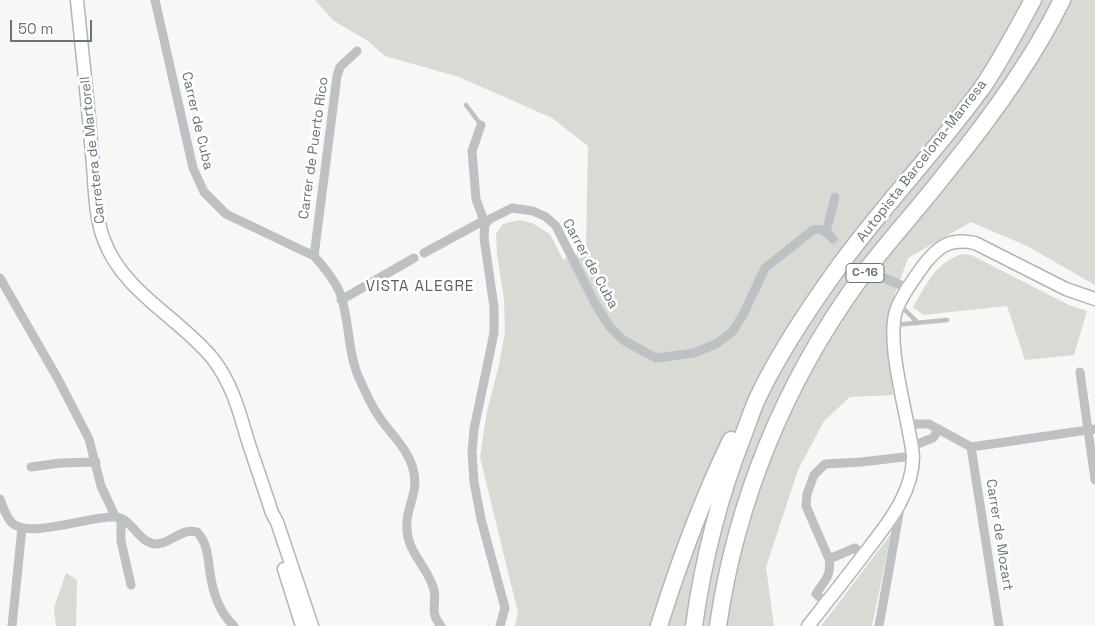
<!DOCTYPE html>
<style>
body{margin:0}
#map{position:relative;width:1095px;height:626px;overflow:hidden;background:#f7f7f5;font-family:"Space Grotesk",sans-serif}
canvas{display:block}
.scale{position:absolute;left:10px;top:20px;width:82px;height:22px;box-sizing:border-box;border:2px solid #66747c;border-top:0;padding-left:6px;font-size:15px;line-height:18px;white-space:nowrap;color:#66747c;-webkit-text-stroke:4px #fff;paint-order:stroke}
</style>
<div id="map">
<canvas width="1095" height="626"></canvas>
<div class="scale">50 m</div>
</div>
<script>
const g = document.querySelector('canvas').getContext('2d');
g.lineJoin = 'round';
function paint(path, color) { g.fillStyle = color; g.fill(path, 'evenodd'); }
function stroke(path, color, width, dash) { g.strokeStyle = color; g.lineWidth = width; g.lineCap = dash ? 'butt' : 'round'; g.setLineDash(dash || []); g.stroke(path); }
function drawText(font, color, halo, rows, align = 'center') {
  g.font = font + ' "Space Grotesk",sans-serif'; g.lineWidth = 5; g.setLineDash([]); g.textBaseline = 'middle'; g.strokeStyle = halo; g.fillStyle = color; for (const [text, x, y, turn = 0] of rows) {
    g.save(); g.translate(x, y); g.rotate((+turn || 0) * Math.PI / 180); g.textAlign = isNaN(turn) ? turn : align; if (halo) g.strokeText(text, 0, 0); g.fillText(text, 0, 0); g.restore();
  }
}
const green = new Path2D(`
 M315,0H1095V285L1027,246L971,222L908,258L888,313L887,334L893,395L850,397L824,421L798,470L766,567L774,626H515L518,613L480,457L487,411L499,365L505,332L504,299L497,255L496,234L503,224L519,220L532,223L550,234L563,260L586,250L588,146L552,118L459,77L385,56L368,41L334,21Z
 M962,254L971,255L1069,305L1087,311L1074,355L1025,360L1007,306L923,315L913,307C927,284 935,263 962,254Z
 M891,534L872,626H821Z
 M66,573L77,580L76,626H56L54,608Z`);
const streetTunnel = new Path2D(`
 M833,239L879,276`);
const lane = new Path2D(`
 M466,105L481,125
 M901,306L918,323
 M894,325L947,320`);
const street = new Path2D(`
 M155,0L193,168L204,192L226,214L314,256C324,267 334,279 340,293C350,320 347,351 359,378C364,389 369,401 376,412C387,431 407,446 413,469C419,490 409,501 407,521C404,552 428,565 434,590C437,605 429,612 441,626
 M481,125L472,151L476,199L485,224
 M826,233L835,197
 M424,253L483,221
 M314,256L337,76L340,67L357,51
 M879,276L908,288
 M0,278L58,379L89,439L101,486L115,516
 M341,300L414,258
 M1080,372L1095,480
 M908,424H929L971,447L1095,429
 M912,446L933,438L939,429
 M971,447L999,626
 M31,467L60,463L96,462
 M0,499C3,507 6,517 12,523C29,539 90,516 114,517C133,517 138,545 158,544C173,542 181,528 197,532C208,543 208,559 210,573C213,594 219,612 234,626
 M121,519V541L131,585
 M829,559L855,548L863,555
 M826,603L816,594C824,581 832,576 829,559L806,506L807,494L814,475L825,464L861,462L913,456
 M12,626L22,528
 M500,626L505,608L481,519L474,482L472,453L474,429L494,333V307L484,238L485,224L490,219L512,208L533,211L546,217L556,226L597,307L610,327L623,340L656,358L694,353L716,344L732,332L743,315L765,268L813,230C822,227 827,233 833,239
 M879,626L900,508`);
const secondary = new Path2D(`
 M77,0C82,51 88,103 92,154C95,181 94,215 104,240C123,292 180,318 213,359C231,382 239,410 247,438C255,463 264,488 272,513L277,522L312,626
 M284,569L302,626
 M808,626C827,602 846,578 865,553C887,524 913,494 913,456C909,419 884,340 897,308C903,293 914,279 923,266C938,246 950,238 975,243L1066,289L1095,299`);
const highway = new Path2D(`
 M659,626C679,562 702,500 731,440
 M694,626C703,561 719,497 743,436C748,423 752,410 758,397C779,353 807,311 835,272C881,207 938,150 984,85C1002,58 1017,29 1033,0
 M718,626C736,501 785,382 859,280C887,242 920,207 949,169C992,116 1032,61 1062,0`);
const shields = [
 [865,273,38]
];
const shieldNames = [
 ["C-16",865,273]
];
const streetNames = [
 ["Carrer de Cuba",197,121,77],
 ["Carrer de Puerto Rico",314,148,-82],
 ["Carretera de Martorell",93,150,-96],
 ["Autopista Barcelona-Manresa",922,161,-52],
 ["Carrer de Cuba",590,264,61],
 ["Carrer de Mozart",999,535,81]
];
const neighbourhoodNames = [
 ["VISTA ALEGRE",420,287]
];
paint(green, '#d7dbd4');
stroke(streetTunnel, '#d3d6d7', 9, [9, 4.5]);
stroke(secondary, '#afb5b9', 15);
stroke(highway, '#b3b6b9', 19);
stroke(lane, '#bdc1c4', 4.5);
stroke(street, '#bdc1c4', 9);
stroke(secondary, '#fff', 12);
stroke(highway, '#fff', 16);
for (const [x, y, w] of shields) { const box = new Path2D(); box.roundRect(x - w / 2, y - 9.5, w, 19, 4); g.fillStyle = '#fff'; g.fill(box); stroke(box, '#66747c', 1); }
drawText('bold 12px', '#66747c', null, shieldNames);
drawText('14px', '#66747c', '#fff', streetNames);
g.letterSpacing = '1px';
drawText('15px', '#576168', '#fff', neighbourhoodNames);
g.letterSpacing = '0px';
</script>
